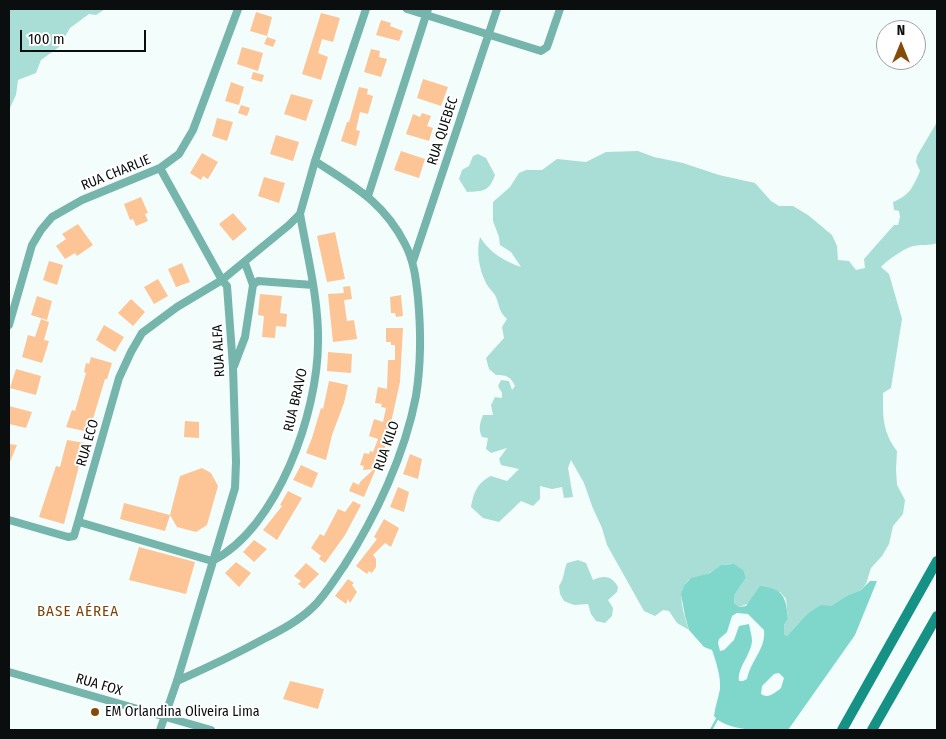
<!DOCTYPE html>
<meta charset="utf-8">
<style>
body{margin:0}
#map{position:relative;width:946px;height:739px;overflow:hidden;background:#f3fdfc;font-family:"Fira Sans Condensed",sans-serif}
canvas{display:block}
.frame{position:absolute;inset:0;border:10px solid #0b0e0e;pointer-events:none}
.north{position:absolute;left:876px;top:20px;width:50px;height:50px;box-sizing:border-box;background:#fff;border:1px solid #9d9f9f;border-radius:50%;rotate:0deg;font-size:14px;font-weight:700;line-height:20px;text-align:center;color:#0b0e0e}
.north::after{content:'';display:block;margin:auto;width:18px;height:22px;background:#874b08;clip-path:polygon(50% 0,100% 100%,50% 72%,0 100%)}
.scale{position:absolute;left:20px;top:30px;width:126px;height:22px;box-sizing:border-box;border:2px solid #0b0e0e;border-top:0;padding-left:6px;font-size:15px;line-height:18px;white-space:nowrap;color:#0b0e0e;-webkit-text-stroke:4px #fff;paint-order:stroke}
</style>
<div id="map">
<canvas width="946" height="739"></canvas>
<div class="frame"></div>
<div class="north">N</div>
<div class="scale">100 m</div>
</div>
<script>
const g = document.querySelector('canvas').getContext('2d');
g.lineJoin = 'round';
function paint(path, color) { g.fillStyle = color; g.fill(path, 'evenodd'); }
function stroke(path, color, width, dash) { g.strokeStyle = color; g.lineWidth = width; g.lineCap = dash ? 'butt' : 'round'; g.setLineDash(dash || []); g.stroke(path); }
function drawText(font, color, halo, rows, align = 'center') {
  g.font = font + ' "Fira Sans Condensed",sans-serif'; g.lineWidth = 4; g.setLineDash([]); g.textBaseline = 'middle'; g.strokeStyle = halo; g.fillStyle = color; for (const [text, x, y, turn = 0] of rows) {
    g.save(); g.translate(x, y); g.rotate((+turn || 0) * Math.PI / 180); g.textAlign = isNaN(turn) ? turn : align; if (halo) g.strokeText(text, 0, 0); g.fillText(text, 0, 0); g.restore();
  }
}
const green = new Path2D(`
 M9,9H105L96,15L89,14L70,28L59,47L41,60L36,73L18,80L16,95L9,110Z
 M937,122V243C929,246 922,244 914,246C906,247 886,261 881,267L889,274L902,319L891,388L883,393C883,416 882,431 897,451L896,469L897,485L905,500L903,514L893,526L889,544L882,556L871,568L866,584L861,590L846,596L831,606L807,614L787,636L784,634V625L788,619L786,599L780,592L739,607L734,603L735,594L746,578C742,567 734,562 722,565C717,567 713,572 709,573C700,577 690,576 685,584C677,596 685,618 689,630L677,623L669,611L663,610L655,616L644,611L607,545L602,528L592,506L584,483L571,460L568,468L573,497L564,498L562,487L552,489L540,486V499L533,506L521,501L499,522L483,518L471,507C474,492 477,483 491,476L507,481L519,469L501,465L499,459L507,448L491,453L486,449L488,438L482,437C478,429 480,423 483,415H493L491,405L495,397L502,398V393L498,386L501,380L509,381L512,390L515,386C511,377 507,375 496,375L489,369L486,358L504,338L502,327L507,319C498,311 500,305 495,295C492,291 488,287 486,283C479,269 476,251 480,237C490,253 504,261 521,267L511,252L500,245L499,237L493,221V202L510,187L519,173L526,170H542L557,159L586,162L606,152L638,151L654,157L683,163L719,175L755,183L771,201L779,206H793L808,215L832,235L837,246L838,260L849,261L856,270L865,268L864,259L894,225H898L900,217L899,211L894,210L893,202C910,195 913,187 920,171L916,162L917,156Z
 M478,154L486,158L495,175C489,192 483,191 467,192L459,179L462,170L469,166L473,156Z
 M578,560L586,563L593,580C604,575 612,576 618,587L617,592L608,600L613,608L612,616L605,623L596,621L591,614L588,604L574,605L564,601L560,594L559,586C565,577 563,572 567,563Z`);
const water = new Path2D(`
 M734,564L743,570L746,578L735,594L734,603L739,607L746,606L760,586C784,589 786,597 788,619L784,625V634L787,636L807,614L821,605L831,606L846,596L861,590L870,581H877L855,635L788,730C768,730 728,733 714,716C715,707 718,699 720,689C721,676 716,662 712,650L704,647L689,630L685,616L681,594L684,585L691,578L710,573L721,565ZM737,613L748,614L764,630C766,649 751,660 747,679L743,681H739C737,668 751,655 752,641C752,636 750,630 749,624L739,626L734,640L724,650L720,651L718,643L719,639L727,632L732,616ZM779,673L784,678L781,688C775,693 768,699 761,694L762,686L774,674Z`);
const stream = new Path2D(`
 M711,730L717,719`);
const building = new Path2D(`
 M256,12L272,17L267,36L250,31Z
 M321,13L340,18L333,42L322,39L318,53L328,57L321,80L302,74Z
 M381,20L391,23L390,26L403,31L399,41L376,35Z
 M267,37L276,40L273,47L264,44Z
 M242,47L263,53L258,71L237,64Z
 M371,49L380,51L379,57L387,59L381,77L364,72Z
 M253,72L264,75L262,82L251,79Z
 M423,79L448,87L441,106L417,98Z
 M231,82L244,87L239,105L225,101Z
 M359,87L368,89L367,94L373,96L368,114L360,112L356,130L360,131L356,146L341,141L347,122H349Z
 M291,94L313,100L306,121L284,114Z
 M241,105L250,108L247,116L238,113Z
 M422,113L431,116L427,126L433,128L429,141L406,134L413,114L420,117Z
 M217,118L233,122L227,141L212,136Z
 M276,135L299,142L293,161L270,154Z
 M401,151L425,159L419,178L394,170Z
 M202,153L218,162L208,179L203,176L201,180L190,173Z
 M264,177L285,183L279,203L258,196Z
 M141,197L148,213L145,214L148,221L136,226L133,219L130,220L124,204Z
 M233,213L247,229L233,241L219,224Z
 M78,224L93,245L77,256L75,253L65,259L56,246L66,239L62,234Z
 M335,232L345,279L327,282L317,236Z
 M49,261L63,265L57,285L43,280Z
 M182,263L190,282L176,287L168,269Z
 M158,279L168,296L154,304L144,287Z
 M350,286L352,299L344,300L347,321L354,320L357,339L333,342L328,294L344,293L343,287Z
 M260,294L282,296L280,313L287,314L286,327L276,326L275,338L262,337L264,316L258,315Z
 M401,295L403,316L396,317L395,313H391L390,297Z
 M37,296L52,301L47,320L31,315Z
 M131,299L145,312L133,326L118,313Z
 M41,319L49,322L44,340L49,341L42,363L22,357L28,335L35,337Z
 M104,325L124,337L115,352L96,340Z
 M386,328H403L400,382L386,445L364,497L349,491L353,482L359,485L360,482L374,469L363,470L364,466L360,465L364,453L369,454L370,451L373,452L378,439L369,436L374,419L383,422L386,408L381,407L382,404L375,403L377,392L378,387L387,389L388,360H395V345H391V342H386Z
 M328,352L352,354L351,373L327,371Z
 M91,357L112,363L107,379H105L89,432L66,427L72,410L75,411L86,373L84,372L86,363L89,364Z
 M16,369L41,376L36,395L10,388Z
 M329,381L348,385L344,403L332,435L326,460L306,453L312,438L321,408L323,409Z
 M9,406L32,412L26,428L9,424Z
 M185,421L199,422V438L184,437Z
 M67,440L85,443L64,524L39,517L56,466L60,467Z
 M9,444L17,445L9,464Z
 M410,454L422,459L418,479L403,474Z
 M301,465L318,473L312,488L293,480Z
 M202,468L211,473L218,486L207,525L196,532L177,527L170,515L180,476Z
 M398,487L409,492L404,512L390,507Z
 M288,491L302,498L277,540L263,530L282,506L280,505Z
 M353,501L361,505L345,535L325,563L319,559L321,556L311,548L320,534L324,536L338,509L345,512Z
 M124,503L170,515L165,531L120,519Z
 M384,519L399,528L391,547L385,543L373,555L376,559V567L372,573L369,571L367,574L356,566L377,539L374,537Z
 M254,540L267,549L254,562L243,552Z
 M139,547L195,562L186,594L129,580Z
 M236,562L251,573L239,587L225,573Z
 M306,563L319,574L304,589L298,584L301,581L294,576Z
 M348,579L354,583L352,585L357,592L350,603L348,599L346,604L335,596Z
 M290,681L324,689L318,709L283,699Z`);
const street = new Path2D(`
 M407,9L541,51L547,47L560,9
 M368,196L428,9
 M413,261L497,9
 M245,263L253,285
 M9,325L32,245L41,230L52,217L82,200L160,168L179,154L193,130L238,9
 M234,366L245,337L253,285L258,281L313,285
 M9,520L68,537L74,536L119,378L131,352L142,333L177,307L222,280L289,225L300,214L315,161L366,9
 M79,522L212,561C278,528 318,412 318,342C319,301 307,254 300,214
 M9,672L211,730
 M177,681C204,669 232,656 258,642C277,632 296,623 312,608C325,596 334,580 344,566C376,516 405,454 416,396C421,364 421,330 418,298C416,279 414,261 405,244C383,201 353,186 315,161
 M160,730L177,681L235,488L236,462L233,367L227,286L222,280L160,168`);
const secondary = new Path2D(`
 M842,730L937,561
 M872,730L937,616`);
const markers = [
 [95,712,5,"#874b08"]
];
const streetNames = [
 ["RUA QUEBEC",443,131,-72],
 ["RUA CHARLIE",116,173,-22],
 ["RUA ALFA",219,351,-93],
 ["RUA BRAVO",296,400,-77],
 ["RUA ECO",88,443,-74],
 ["RUA KILO",387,446,-71],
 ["RUA FOX",99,685,16]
];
const poiNames = [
 ["EM Orlandina Oliveira Lima",105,712]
];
const neighbourhoodNames = [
 ["BASE AÉREA",78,612]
];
paint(green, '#a8ded5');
paint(water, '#7ed7ca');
stroke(stream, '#7ed7ca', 2.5);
paint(building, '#fdc496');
stroke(street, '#75b5ab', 8);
stroke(secondary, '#159185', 10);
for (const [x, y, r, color] of markers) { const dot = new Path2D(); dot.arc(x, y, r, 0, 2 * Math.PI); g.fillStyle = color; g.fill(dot); stroke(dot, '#fff', 2); }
drawText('14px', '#0b0e0e', '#fff', streetNames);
drawText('14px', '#0b0e0e', '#fff', poiNames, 'left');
g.letterSpacing = '1px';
drawText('15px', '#7b4408', '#fff', neighbourhoodNames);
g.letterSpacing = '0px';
</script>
